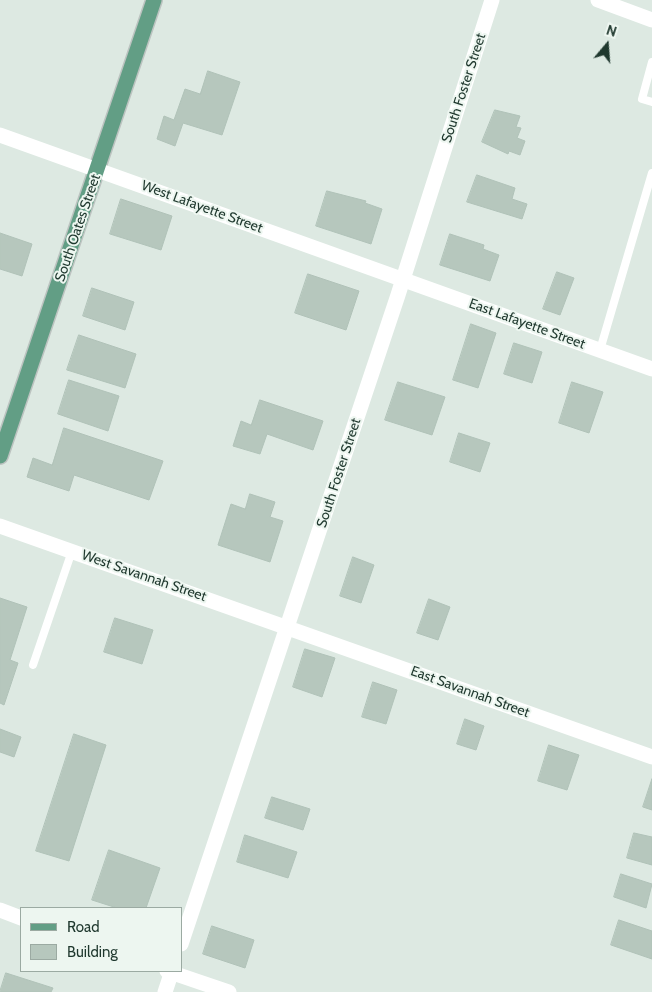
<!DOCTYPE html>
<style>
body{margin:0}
#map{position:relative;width:652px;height:992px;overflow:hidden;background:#dde9e2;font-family:Cabin,sans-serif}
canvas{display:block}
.legend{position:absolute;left:20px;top:907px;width:162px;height:65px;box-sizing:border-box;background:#edf6f0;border:1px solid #9baaa2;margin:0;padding:6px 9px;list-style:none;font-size:15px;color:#1f382e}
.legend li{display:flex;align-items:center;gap:10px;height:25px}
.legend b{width:25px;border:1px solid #9baaa2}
.north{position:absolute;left:582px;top:20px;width:50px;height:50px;-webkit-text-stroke:4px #edf6f0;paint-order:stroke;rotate:18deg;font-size:14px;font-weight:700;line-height:20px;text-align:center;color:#1f382e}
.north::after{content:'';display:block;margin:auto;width:18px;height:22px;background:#1f382e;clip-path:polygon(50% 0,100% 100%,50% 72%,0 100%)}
</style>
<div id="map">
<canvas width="652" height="992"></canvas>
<ul class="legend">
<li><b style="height:6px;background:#629e85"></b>Road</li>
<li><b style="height:14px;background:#b6c7bd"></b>Building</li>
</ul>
<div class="north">N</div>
</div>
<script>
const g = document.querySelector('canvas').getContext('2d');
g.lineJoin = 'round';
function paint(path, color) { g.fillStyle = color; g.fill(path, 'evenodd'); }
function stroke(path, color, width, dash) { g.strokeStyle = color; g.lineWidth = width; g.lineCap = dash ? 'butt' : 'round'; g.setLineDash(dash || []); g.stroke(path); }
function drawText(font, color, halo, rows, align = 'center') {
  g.font = font + ' Cabin,sans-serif'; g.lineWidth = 4; g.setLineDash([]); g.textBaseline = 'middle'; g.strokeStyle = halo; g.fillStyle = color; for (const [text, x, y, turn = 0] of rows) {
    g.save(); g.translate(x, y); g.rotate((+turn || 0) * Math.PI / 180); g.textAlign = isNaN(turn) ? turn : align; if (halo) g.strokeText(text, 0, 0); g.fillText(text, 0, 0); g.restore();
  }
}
const building = new Path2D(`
 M208,71L240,82L222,135L183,123L175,146L157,139L164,116L174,120L185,89L200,94Z
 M495,110L520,116L516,127L521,128L517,138L525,141L520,155L509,151L508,154L482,142Z
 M477,175L515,188L512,199L527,204L522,219L467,202Z
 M327,191L366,201L365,203L382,209L371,244L316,226Z
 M121,199L172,216L161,250L110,234Z
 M0,233L32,244L22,276L0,269Z
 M450,234L484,245L483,249L499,255L490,281L440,265Z
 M557,272L574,278L560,315L543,309Z
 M308,274L359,291L346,330L295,313Z
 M92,288L134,302L125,330L83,316Z
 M471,324L496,333L478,388L453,380Z
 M79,335L136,354L125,388L67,370Z
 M514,343L542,352L532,383L504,374Z
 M69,380L119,396L108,431L58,414Z
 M398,382L445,397L432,435L385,420Z
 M572,382L603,392L589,433L559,423Z
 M260,400L323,421L313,450L267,434L260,454L233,446L241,421L251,425Z
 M64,428L163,461L149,500L74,475L69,491L27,477L33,458L52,465Z
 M459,433L490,443L480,472L450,462Z
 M250,494L275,502L270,517L283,521L270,562L218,545L231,504L245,509Z
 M353,557L374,565L361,603L340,596Z
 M0,598L27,607L10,660L18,663L4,705L0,703Z
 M429,599L450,607L438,640L417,633Z
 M115,618L153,630L142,664L104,652Z
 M305,649L335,658L322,697L293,687Z
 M373,682L397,690L386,724L362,717Z
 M465,719L484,726L476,750L457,744Z
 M0,729L21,737L14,757L0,752Z
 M74,734L106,745L69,861L36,851Z
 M549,745L579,755L567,790L538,781Z
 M652,779V810L643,807Z
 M272,797L310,809L303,830L265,818Z
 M634,833L652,837V865L627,858Z
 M245,835L297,852L288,878L237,862Z
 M109,850L160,868L146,908H117L92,900Z
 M621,874L652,884L646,908L614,897Z
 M619,920L652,931V959L611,945Z
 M212,926L254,940L245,968L203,954Z
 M6,973L53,988L51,992H0Z`);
const service = new Path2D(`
 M652,62L642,99L652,102
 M600,350L652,173
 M33,665L72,551`);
const minor = new Path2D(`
 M598,0L652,20
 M0,526L652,757
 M0,910L21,918
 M181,944L398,295L492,0
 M167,971L229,992
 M165,992L172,971`);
const tertiary = new Path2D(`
 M0,135L652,369`);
const primary = new Path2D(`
 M0,456L154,0`);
const streetNames = [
 ["South Foster Street",464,88,-72],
 ["West Lafayette Street",202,207,20],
 ["South Oates Street",78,228,-71],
 ["East Lafayette Street",527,324,20],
 ["South Foster Street",339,473,-72],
 ["West Savannah Street",144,576,19],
 ["East Savannah Street",470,692,20]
];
paint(building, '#b6c7bd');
stroke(building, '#b0c2b8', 1);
stroke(primary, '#bcc3c0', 18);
stroke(service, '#fff', 8);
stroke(minor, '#fff', 15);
stroke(tertiary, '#fff', 15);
stroke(primary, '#629e85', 15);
drawText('14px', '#1f382e', '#edf6f0', streetNames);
</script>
